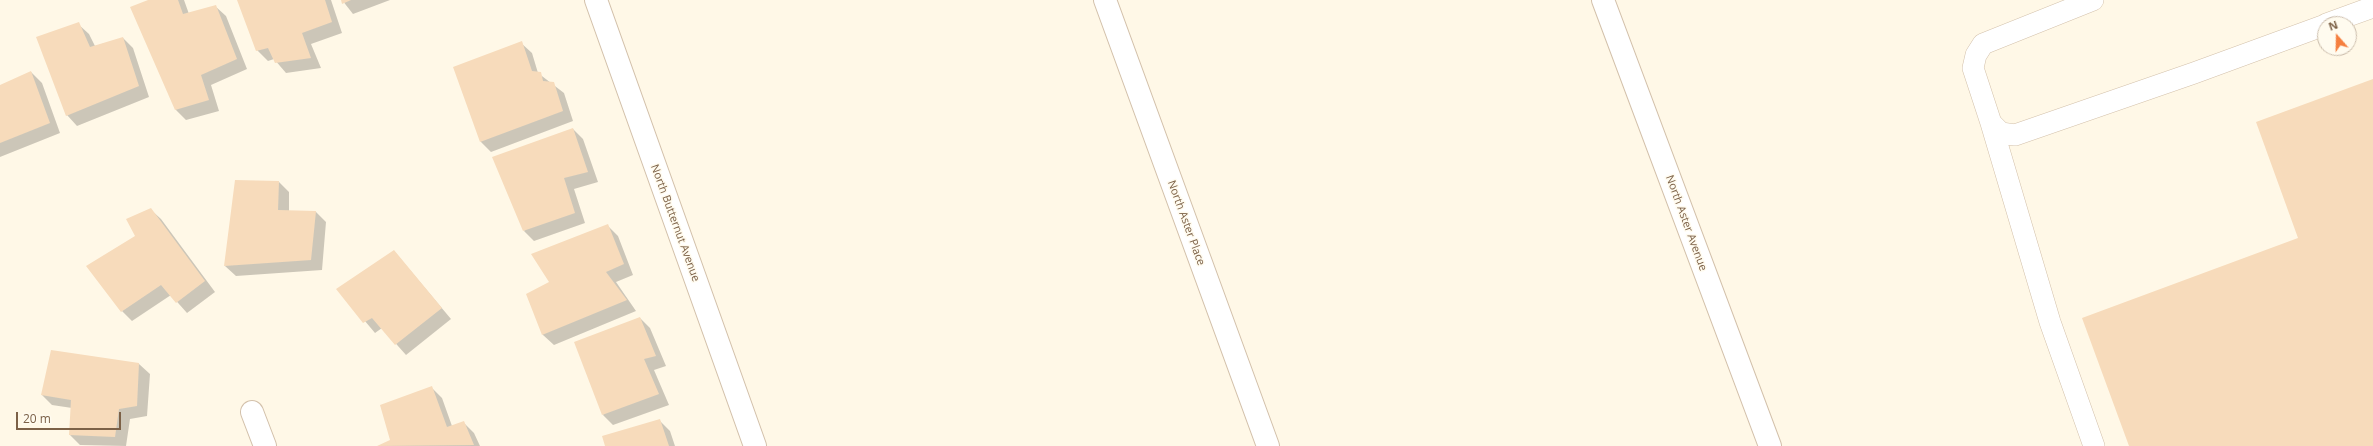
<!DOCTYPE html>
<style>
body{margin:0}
#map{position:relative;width:2373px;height:446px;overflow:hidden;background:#fff8e7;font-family:"Open Sans",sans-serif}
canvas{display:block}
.north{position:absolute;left:2317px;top:16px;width:40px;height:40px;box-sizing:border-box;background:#fffbef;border:1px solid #cbbdac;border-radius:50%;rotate:340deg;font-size:11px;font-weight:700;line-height:16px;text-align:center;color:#7c6147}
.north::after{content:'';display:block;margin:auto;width:14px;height:18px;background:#f57f3f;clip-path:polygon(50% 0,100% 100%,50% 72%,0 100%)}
.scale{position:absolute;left:16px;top:412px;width:105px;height:18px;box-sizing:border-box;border:2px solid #7c6147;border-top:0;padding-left:5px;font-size:12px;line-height:14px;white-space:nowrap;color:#7c6147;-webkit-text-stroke:3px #fffbef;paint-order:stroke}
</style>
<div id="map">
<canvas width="2373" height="446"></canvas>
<div class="north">N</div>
<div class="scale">20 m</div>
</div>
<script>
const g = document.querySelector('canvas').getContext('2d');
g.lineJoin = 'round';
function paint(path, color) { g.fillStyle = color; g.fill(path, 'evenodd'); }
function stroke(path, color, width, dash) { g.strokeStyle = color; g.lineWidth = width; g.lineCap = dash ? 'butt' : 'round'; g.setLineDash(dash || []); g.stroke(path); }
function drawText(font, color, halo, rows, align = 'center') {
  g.font = font + ' "Open Sans",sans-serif'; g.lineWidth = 3; g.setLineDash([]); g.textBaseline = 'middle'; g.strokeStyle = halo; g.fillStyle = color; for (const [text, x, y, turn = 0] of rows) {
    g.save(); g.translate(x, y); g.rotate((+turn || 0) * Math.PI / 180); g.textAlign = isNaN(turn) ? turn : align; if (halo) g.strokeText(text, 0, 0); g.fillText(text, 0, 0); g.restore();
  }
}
const shadow = new Path2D(`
 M150,0H184L189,14L215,6L226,16L247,69L211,85L219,111L186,120L176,110L132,8Z
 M238,0H331L342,33L311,44L321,68L286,73L274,59L268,61L257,50Z
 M342,0H390L353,14Z
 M78,24L89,34L95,46L123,38L133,48L149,97L77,126L67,115Z
 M521,43L532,53L538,73L564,93L573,121L491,152L481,142L455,68Z
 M31,72L42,83L60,133L0,157V86Z
 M573,129L583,139L598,182L574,189L585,223L534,241L524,231Z
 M279,182L289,192V211L316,212L326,222L322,270L236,276L225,266Z
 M150,209L161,219L215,292L187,313L171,295L132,321L122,311Z
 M608,226L618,236L633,275L616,282L636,311L554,345L543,335L527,295L551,282Z
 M394,251L451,319L406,355L382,328L375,333L338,289Z
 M640,318L650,328L666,366L654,370L669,405L613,425L603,415Z
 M52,351L139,364L150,374L147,416L130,419L126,446L80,445L70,435L72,408L52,405L42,395Z
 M431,387L442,398L452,426L463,422L474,433L480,446H379L392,441Z
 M660,421L670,431L675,446H606Z`);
const building = new Path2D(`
 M148,0H178L183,14L216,5L237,59L201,75L209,100L175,110L130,7Z
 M237,0H325L332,22L302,33L311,58L275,63L268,48L256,51Z
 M341,0H351L342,4Z
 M79,22L90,47L123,37L139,86L66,116L36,37Z
 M522,41L532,71L541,72L543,81L554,82L563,111L480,142L453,67Z
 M31,71L50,123L0,143V85Z
 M2373,79V446H2129L2082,318L2298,238L2256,122Z
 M573,128L588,172L564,178L575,213L523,231L492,157Z
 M235,180L279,181L278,210L316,211L311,260L224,266Z
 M151,208L205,281L176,303L161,285L121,312L86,266L135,236L126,219Z
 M608,224L624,264L606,272L627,300L542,335L526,294L549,282L531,254Z
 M394,250L442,308L395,345L372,318L363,323L336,289Z
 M640,317L656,356L644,359L659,394L602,415L574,342Z
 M51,350L139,363L137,406L119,409L115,437L69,435L71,400L41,395Z
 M432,386L447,427L464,421L474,445L377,446L390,440L380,405Z
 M660,419L669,446H605L602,436Z`);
const service = new Path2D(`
 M2093,0L1983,44L1976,55L1973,68L1991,123L2001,133L2015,135L2194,73L2325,25
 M2326,24L2373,7
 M1991,123L2050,322L2094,446`);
const minor = new Path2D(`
 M596,0L755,446
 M1105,0L1268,446
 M1603,0L1770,446
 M252,412L265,446`);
const streetNames = [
 ["North Butternut Avenue",675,223,70],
 ["North Aster Place",1186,223,70],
 ["North Aster Avenue",1686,223,70]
];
paint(shadow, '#0003');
paint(building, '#f7dbbb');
stroke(service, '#d3c1ab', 22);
stroke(minor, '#d3c1ab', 24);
stroke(service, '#fff', 21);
stroke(minor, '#fff', 22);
drawText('11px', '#7c6147', '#fffbef', streetNames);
</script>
